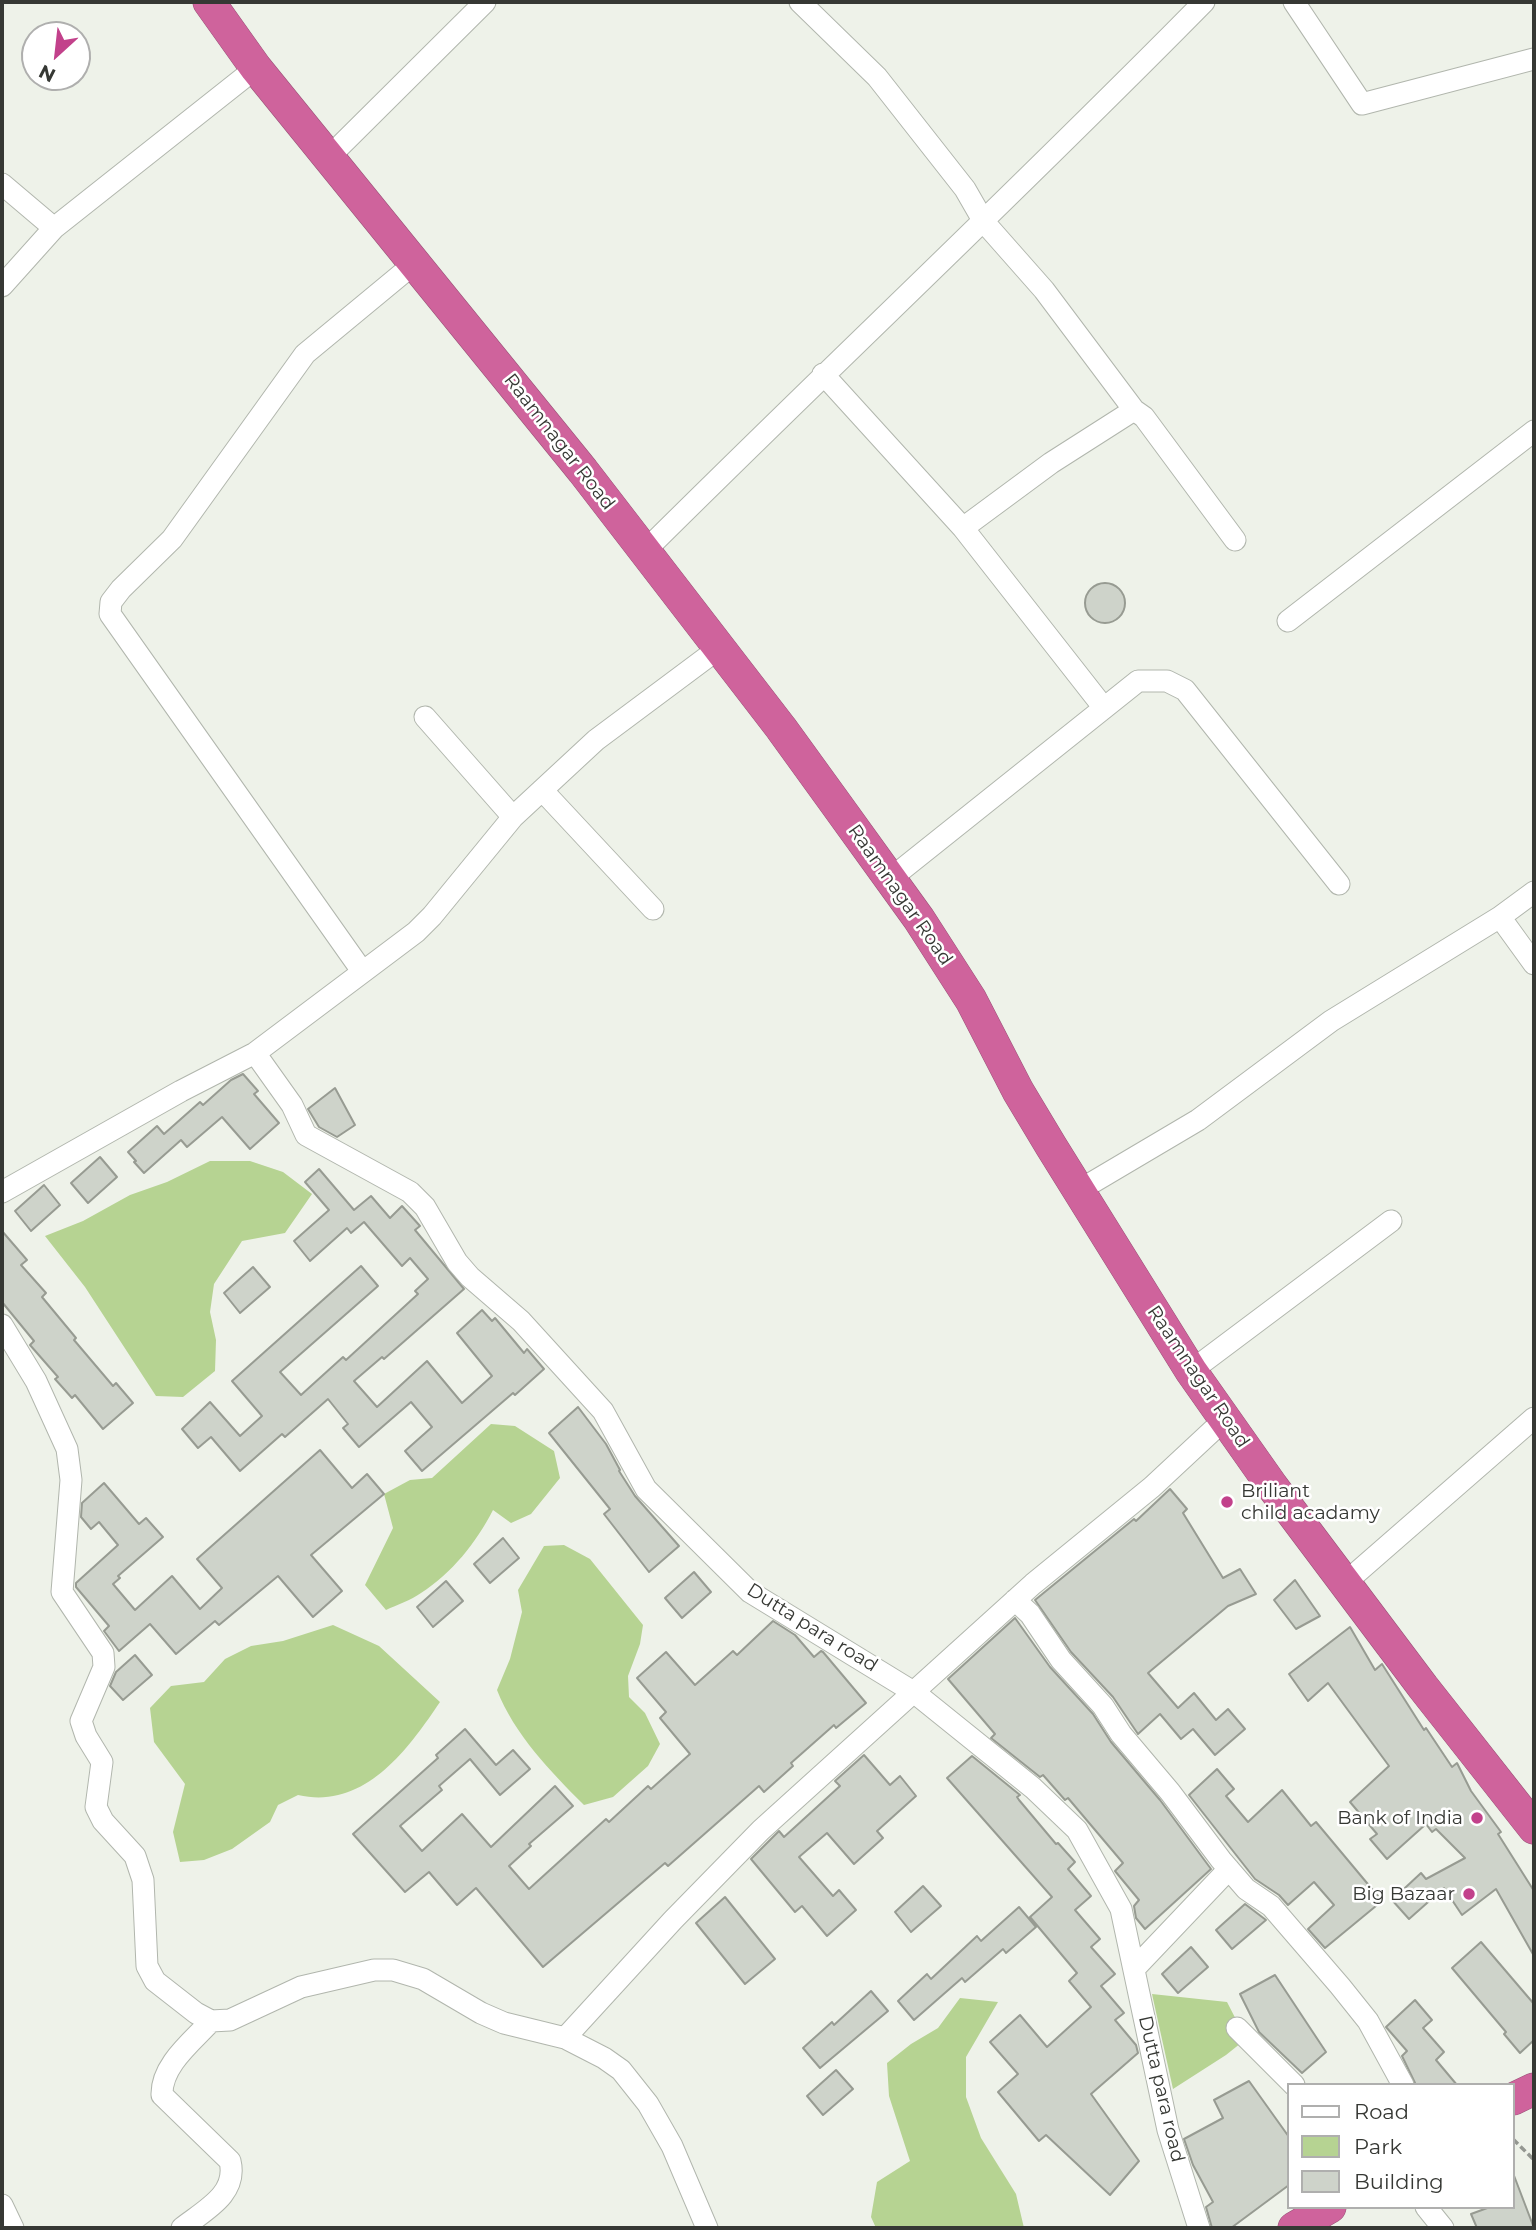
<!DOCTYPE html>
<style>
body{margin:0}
#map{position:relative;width:1536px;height:2230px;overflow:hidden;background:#eef2e9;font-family:Montserrat,sans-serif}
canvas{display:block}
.frame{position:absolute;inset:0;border:4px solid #363834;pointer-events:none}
.legend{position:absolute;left:1287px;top:2083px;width:228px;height:126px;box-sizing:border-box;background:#fff;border:2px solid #afafae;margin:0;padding:9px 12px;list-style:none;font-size:21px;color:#363834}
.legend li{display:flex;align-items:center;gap:14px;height:35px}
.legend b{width:35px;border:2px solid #afafae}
.north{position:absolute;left:21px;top:21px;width:70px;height:70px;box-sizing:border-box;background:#fff;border:2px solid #afafae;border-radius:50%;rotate:207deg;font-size:19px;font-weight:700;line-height:28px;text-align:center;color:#363834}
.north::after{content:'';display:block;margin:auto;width:24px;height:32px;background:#c2418b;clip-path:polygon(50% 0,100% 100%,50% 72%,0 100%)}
</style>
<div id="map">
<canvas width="1536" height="2230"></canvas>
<div class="frame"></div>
<ul class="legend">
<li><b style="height:9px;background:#fff"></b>Road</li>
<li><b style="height:19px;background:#b6d392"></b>Park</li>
<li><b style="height:19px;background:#ced3ca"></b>Building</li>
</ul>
<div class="north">N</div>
</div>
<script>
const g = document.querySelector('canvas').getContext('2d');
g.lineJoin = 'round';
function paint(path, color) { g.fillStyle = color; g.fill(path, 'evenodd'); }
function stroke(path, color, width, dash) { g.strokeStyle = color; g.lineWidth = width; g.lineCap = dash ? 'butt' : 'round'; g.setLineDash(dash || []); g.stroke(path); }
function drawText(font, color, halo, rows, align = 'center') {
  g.font = font + ' Montserrat,sans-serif'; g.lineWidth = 5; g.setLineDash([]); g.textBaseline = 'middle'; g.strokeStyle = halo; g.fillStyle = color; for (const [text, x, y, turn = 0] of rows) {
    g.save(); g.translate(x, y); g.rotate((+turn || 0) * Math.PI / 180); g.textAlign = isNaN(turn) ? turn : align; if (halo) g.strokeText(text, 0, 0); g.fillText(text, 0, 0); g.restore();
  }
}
const green = new Path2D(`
 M210,1161H250L283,1172L312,1194L285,1233L242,1241L214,1284L210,1312L216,1340L215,1371L183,1397L156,1396L85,1287L45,1236L83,1221L130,1195L167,1182Z
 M491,1424L515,1426L554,1451L560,1478L531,1514L511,1523L493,1510C476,1543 452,1573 421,1593C411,1600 397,1605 386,1610L365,1585L393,1528L384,1494L410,1480L432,1478Z
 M564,1545L590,1559L643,1625L640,1644L628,1676L629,1697L645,1713L660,1744L648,1766L613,1797L584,1805C551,1772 514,1734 497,1690L510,1659L522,1612L518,1590L544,1546Z
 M333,1625L379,1646L440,1702C407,1751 364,1810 298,1795L278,1805L270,1822L232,1849L204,1860L180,1862L173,1832L185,1784L154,1742L150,1708L171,1686L204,1682L225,1659L251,1646L283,1641Z
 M1152,1994L1227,2002L1246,2039L1226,2055L1173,2089Z
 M960,1998L998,2002L966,2057V2097L981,2138L1016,2194L1024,2228H876L871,2217L877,2182L910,2161L889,2096L887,2063L911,2044L938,2028Z`);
const building = new Path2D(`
 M1085 603a20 20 0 1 1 40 0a20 20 0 1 1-40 0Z
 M243,1074L258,1091L254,1094L279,1123L250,1149L222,1117L187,1147L181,1140L144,1173L134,1162L136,1161L128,1152L157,1126L164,1134L200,1102L203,1105L231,1080Z
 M335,1088L355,1125L337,1137L319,1127L308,1109Z
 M100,1157L117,1177L88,1203L71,1183Z
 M319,1169L354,1210L371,1196L390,1218L402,1206L420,1226L415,1230L464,1289L384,1359L382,1357L354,1381L377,1407L427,1361L462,1403L492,1376L457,1333L482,1310L492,1321L495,1318L524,1353L527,1349L544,1369L515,1395L513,1393L422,1471L405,1451L432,1427L411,1402L359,1447L343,1428L348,1424L328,1399L285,1437L282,1434L240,1471L211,1437L198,1448L182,1429L210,1402L240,1436L262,1416L232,1381L361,1266L378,1286L280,1372L301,1395L343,1357L346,1360L418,1294L415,1291L428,1279L410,1258L402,1266L364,1222L351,1233L347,1228L310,1261L294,1241L329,1210L305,1182Z
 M44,1185L60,1205L31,1231L15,1211Z
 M2,1231L27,1260L21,1265L46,1293L42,1297L76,1338L74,1340L113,1386L116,1383L133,1403L103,1429L75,1395L72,1398L55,1379L58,1377L30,1345L34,1341L2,1302Z
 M253,1267L270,1287L240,1313L224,1293Z
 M578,1407L606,1444L620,1470L619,1471L635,1496L679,1546L649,1572L604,1514L610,1509L549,1433Z
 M320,1450L352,1488L367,1474L384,1494L311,1555L342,1591L313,1617L278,1576L219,1625L215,1621L176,1654L150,1624L119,1651L104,1631L109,1626L76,1587V1583L118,1545L99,1522L91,1529L81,1517L82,1503L104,1483L139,1524L146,1518L163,1537L118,1576L120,1578L113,1584L135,1610L172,1576L200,1609L222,1588L197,1559Z
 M1170,1489L1187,1509L1183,1513L1223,1578L1240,1569L1256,1594L1228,1606L1148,1673L1178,1708L1194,1693L1216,1720L1228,1709L1245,1729L1215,1755L1193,1729L1181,1739L1160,1714L1138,1734L1113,1697L1071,1652L1035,1600L1134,1519L1136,1521Z
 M503,1538L519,1558L490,1583L474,1564Z
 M694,1572L711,1592L682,1618L665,1598Z
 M1295,1580L1320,1616L1296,1629L1274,1600Z
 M446,1581L463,1601L433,1627L417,1607Z
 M1015,1618L1050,1667L1093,1714L1111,1742L1160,1800L1211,1869L1145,1929L1136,1918L1134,1906L1139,1900L1115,1871L1123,1863L1068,1798L1065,1800L1043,1775L1040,1777L991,1738L995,1734L948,1679Z
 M773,1621L795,1635L814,1657L821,1651L823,1652L866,1703L836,1728L834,1725L791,1763L793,1766L764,1792L759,1786L668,1866L665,1863L543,1967L476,1888L457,1905L429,1872L405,1892L353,1834L438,1758L436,1755L465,1729L496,1765L513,1750L530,1769L500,1795L470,1759L439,1786L442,1790L400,1826L422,1851L462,1814L491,1847L555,1786L573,1806L529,1844L531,1846L509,1866L529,1889L606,1819L609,1822L648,1786L651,1789L690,1754L660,1718L666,1712L637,1678L666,1652L695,1685L733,1651L737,1655Z
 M1350,1627L1375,1670L1382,1664L1424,1730L1426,1728L1452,1767L1457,1763L1471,1791L1501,1832L1498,1834L1534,1891V1956L1496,1889L1462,1915L1444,1888L1409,1919L1392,1900L1421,1873L1426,1879L1465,1858L1436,1829L1432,1832L1426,1824L1387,1859L1370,1839L1377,1834L1350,1802L1389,1766L1328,1683L1308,1701L1289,1674Z
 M135,1655L152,1675L123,1700L110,1686L116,1672Z
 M864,1755L890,1785L900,1776L916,1796L877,1831L883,1838L854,1864L827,1833L799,1857L833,1896L839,1890L856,1910L827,1936L802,1906L795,1912L751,1859L779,1831L784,1837L840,1786L835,1781Z
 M972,1756L1020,1795L1017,1797L1019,1800L1056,1844L1058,1843L1075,1862L1068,1869L1091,1896L1075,1910L1100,1939L1091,1947L1115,1974L1101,1986L1124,2013L1115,2020L1136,2045L1138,2053L1091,2094L1139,2161L1110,2195L1046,2135L1039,2141L998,2092L1018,2074L990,2042L1020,2015L1047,2047L1091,2007L1069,1981L1077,1973L1030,1917L1052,1897L947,1778Z
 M1217,1769L1234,1789L1226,1796L1248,1822L1282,1790L1311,1826L1316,1822L1382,1901L1325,1948L1308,1929L1334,1905L1314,1882L1288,1905L1279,1895L1255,1879L1189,1795Z
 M923,1886L941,1906L911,1932L895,1912Z
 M725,1897L775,1959L745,1984L696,1923Z
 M1245,1904L1266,1920L1232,1949L1216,1930Z
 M1019,1907L1036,1927L1006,1953L1003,1949L965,1982L962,1978L914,2020L898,2001L927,1974L931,1979L977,1936L981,1941Z
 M1481,1942L1534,2004V2040L1520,2053L1504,2034L1506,2032L1452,1968Z
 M1191,1947L1208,1967L1178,1993L1162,1974Z
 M1275,1975L1326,2052L1302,2073L1259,2032L1240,1994Z
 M871,1991L888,2011L820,2068L803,2048L832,2022L834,2025Z
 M1415,2000L1432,2020L1423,2028L1444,2052L1436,2060L1457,2085H1416L1402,2056L1407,2051L1386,2027Z
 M836,2070L853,2089L823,2115L807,2096Z
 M1249,2081L1289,2137V2185L1231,2228H1212L1206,2207L1213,2202L1193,2165L1184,2139L1223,2118L1214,2100Z
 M1513,2173L1534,2228H1477L1471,2214L1490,2207H1513Z`);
const path = new Path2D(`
 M1513,2139L1534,2160`);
const minor = new Path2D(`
 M800,2L877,77L965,189L984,222L1044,290L1134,410L1144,417L1235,540
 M1294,2L1362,104L1534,59
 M329,157L485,2
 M2,184L54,228
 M2,286L54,228L256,68
 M823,374L963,528L1104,708
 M963,528L1051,463L1134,410
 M645,551C830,367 1021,188 1204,2
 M1288,621L1534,431
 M425,717L513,817
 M542,790L653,909
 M890,879L1138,681H1167L1185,690L1339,884
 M1500,917L1534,964
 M362,971L110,614L111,602L121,589L172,539L305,354L415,263
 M255,1053L292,1105L306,1135L410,1192L425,1207L457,1262L470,1277L521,1321L603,1411L646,1489L750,1592L915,1693L1033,1788L1077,1830L1121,1909L1168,2130L1199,2228
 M1078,1191L1198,1120L1331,1021L1500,917L1534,892
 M2,1192L181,1091L255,1053L416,932L432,916L513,817L596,740L718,649
 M2,1325L36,1381L67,1449L71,1480L62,1592L103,1653L104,1667L81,1721L86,1736L102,1762L96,1807L103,1821L135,1856L143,1880L147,1966L155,1981L196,2013L211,2021L230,2020L301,1987L374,1970H393L423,1979L481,2013L504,2023L565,2038L604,2058L621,2070L648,2104L672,2146L707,2228
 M1191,1371L1391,1221
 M1346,1582L1534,1418
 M1015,1600L1030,1614L1061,1660L1103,1706L1121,1734L1170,1792L1221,1860L1246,1889L1271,1906L1340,1986L1368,2021L1403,2085
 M1134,1969L1229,1869
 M1237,2028L1294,2085
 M565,2038L673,1920L761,1830L1033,1584L1152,1487L1225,1419
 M2,2205L13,2228
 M1426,2207L1443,2228
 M182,2228C205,2210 238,2194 230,2161L162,2095C161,2065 193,2041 211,2021`);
const highway = new Path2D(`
 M209,2L256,68L583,471L781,728L836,804L919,919L971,1000L1018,1091L1051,1146L1191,1371L1272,1486L1423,1687L1534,1828
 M1513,2099L1534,2089
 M1294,2228L1330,2207`);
const markers = [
 [1227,1502,7,"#c2418b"],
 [1477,1818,7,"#c2418b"],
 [1469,1894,7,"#c2418b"]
];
const streetNames = [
 ["Raamnagar Road",559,442,52],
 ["Raamnagar Road",900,895,55],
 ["Raamnagar Road",1198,1377,56],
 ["Dutta para road",812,1628,32],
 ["Dutta para road",1161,2089,77]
];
const poiNames = [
 ["Briliant",1241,1491,"left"],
 ["child acadamy",1241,1513,"left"],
 ["Bank of India",1463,1818],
 ["Big Bazaar",1455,1894]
];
paint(green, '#b6d392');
paint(building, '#ced3ca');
stroke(building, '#979b92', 2);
stroke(minor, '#b1b6ad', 23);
stroke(highway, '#995478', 33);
stroke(path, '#949791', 3.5, [7, 3.5]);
stroke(minor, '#fff', 21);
stroke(highway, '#cf639c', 32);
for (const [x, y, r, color] of markers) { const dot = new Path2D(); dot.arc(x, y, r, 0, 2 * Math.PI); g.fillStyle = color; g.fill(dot); stroke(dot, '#fff', 2.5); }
drawText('19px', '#363834', '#fff', streetNames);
drawText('19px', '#363834', '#fff', poiNames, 'right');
</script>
